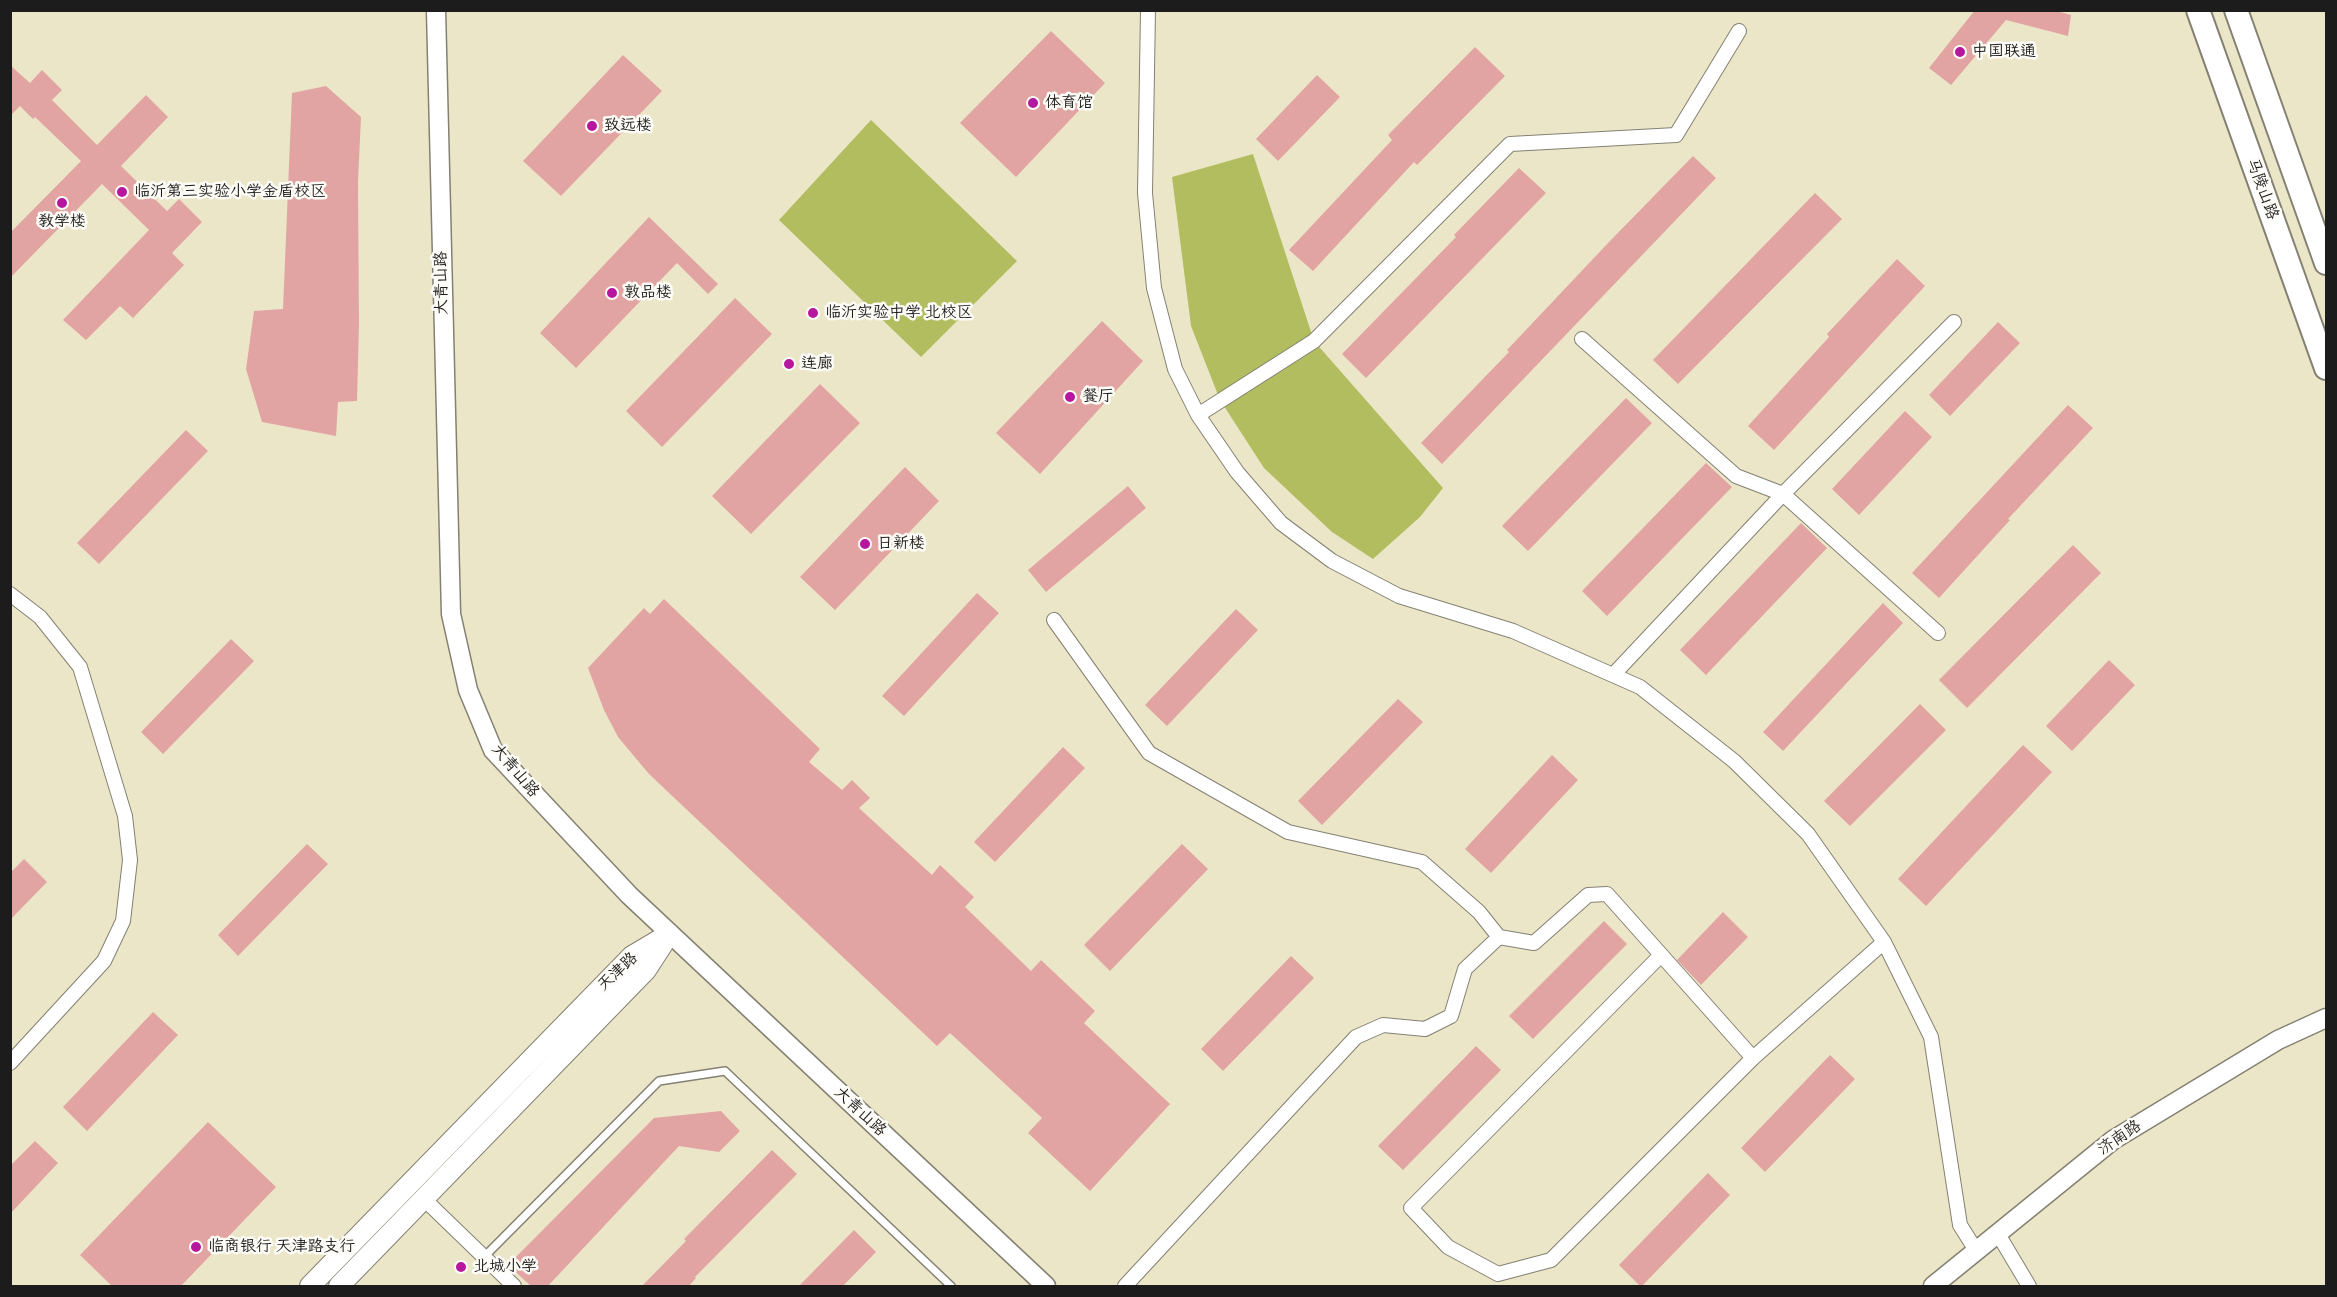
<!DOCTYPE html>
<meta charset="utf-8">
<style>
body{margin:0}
#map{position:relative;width:2337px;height:1297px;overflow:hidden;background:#ece6c9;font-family:Pangolin,sans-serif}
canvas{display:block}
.frame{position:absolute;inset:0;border:12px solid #1c1c1c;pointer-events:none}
</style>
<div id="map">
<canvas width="2337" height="1297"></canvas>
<div class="frame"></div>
</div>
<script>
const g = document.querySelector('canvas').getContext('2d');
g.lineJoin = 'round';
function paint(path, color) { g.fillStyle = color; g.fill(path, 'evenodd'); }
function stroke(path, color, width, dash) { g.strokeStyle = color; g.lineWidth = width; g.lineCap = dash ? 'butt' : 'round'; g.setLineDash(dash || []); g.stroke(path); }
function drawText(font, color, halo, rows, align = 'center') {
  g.font = font + ' Pangolin,"LXGW WenKai TC",sans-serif'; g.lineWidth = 5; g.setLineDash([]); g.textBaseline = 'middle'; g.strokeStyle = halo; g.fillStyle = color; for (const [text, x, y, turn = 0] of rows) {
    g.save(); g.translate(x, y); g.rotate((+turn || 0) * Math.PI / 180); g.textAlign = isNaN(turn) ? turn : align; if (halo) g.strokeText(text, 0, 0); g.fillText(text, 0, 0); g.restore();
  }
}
const green = new Path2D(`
 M871,120L1017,261L921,357L779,220Z
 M1253,154L1314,341L1443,488L1420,517L1373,559L1332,532L1264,468L1220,400L1191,326L1172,177Z`);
const building = new Path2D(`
 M1975,10H2053L2071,15L2068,36L2006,20L1951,85L1929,68Z
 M1051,31L1105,83L1016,177L960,123Z
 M1475,47L1505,76L1417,165L1414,162L1313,271L1289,250L1392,140L1388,135Z
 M623,55L662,91L561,196L523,161Z
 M10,65L30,83L42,70L62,90L52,100L97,145L146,95L168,117L121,166L167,211L179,199L202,222L172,253L184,265L133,318L120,306L86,340L63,320L149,230L102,184L10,278V233L81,161L35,117L33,119L20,106L10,116Z
 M1317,75L1340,97L1278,161L1256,139Z
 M326,86L361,117L358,182L359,324L357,401L338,402L336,436L262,422L246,369L254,311L283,309L292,93Z
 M1693,156L1716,178L1442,464L1421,443L1509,352L1507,350L1609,242Z
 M1519,168L1546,193L1366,378L1342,354L1456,237L1454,235Z
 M1815,193L1842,219L1678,384L1653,360Z
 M649,217L718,284L708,294L677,263L576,368L540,333Z
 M1897,259L1925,286L1774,450L1748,426L1829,337L1827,334Z
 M735,298L772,334L662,447L626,411Z
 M1102,321L1143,361L1040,474L996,433Z
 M1998,322L2020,343L1950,416L1929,395Z
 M820,384L860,423L751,534L712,496Z
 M1626,398L1652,423L1528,551L1502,526Z
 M2068,405L2093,428L2008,519L2010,520L1939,598L1912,573Z
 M1905,411L1932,437L1859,515L1832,489Z
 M186,430L208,451L99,564L77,543Z
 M1706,463L1732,487L1607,616L1582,591Z
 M905,467L939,501L835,610L800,577Z
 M1128,486L1146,508L1046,592L1028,570Z
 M1801,523L1827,548L1706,675L1680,650Z
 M2073,545L2101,573L1967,708L1939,680Z
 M977,593L999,613L904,716L882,696Z
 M664,599L820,749L809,762L842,790L852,780L870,798L859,808L932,875L940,865L974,897L965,907L1031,971L1041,960L1095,1011L1084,1023L1170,1104L1090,1191L1028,1133L1042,1118L950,1033L937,1046L649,774L618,737L604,710L588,668L644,608L650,614Z
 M1883,603L1903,623L1783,751L1763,732Z
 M1236,609L1258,630L1167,726L1145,705Z
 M231,639L254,661L163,754L141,732Z
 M2109,660L2135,685L2072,751L2046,726Z
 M1398,699L1423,722L1322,825L1298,801Z
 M1920,704L1946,730L1850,826L1824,801Z
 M2023,745L2052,772L1926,906L1898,879Z
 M1063,747L1085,768L995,862L974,842Z
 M1552,755L1578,780L1491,873L1465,849Z
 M307,844L328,864L238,956L218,935Z
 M1182,844L1208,869L1110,971L1084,945Z
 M24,859L47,882L10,920V873Z
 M1723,912L1748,937L1701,985L1677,960Z
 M1604,921L1627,944L1533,1039L1509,1016Z
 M1291,956L1314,978L1223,1071L1201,1049Z
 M153,1012L178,1035L87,1131L63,1107Z
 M1476,1046L1501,1070L1403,1170L1378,1146Z
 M1830,1055L1855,1079L1765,1172L1741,1148Z
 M721,1111L740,1131L719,1152L679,1146L547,1287H532L508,1265L654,1118Z
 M208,1122L276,1187L180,1287H113L80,1255Z
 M35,1141L58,1163L10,1214V1166Z
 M772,1150L797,1174L695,1277L696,1278L688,1287H641L686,1241L684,1239Z
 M1708,1173L1730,1195L1641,1287L1619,1265Z
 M854,1230L876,1252L842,1287H798Z`);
const service = new Path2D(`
 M484,1257L659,1081L725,1071L951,1286`);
const minor = new Path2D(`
 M1148,10L1145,193L1154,288L1175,369L1198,415L1237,472L1281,523L1332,561L1399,596L1513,631L1640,687L1734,761L1808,834L1884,942L1931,1037L1960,1225L1977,1252
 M1582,339L1736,476L1783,494L1938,633
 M1198,415L1314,341L1510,144L1676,135L1739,31
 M10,594L40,617L80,667L125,816L130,860L123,921L104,961L10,1063
 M1054,620L1149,753L1288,832L1422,862L1479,912L1499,937L1534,943L1588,895L1607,894L1753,1058
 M1613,675L1783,494L1954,322
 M1661,955L1411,1208L1448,1247L1498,1274L1551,1260L1753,1058L1884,942
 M424,1199L514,1286
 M1998,1234L2029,1286
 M1125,1286L1356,1037L1383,1025L1425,1029L1451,1016L1465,969L1499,937`);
const tertiary = new Path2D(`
 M436,10L451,614L468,690L493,750L629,895L1046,1286
 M1933,1286L2113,1140L2278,1040L2326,1018`);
const secondary = new Path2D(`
 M310,1286L632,956L669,934
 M339,1286L646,970L668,936`);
const primary = new Path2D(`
 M2198,10L2326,368
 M2236,10L2326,263`);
const markers = [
 [1960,52,6,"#b5179e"],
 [1033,103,6,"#b5179e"],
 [592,126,6,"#b5179e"],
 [122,192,6,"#b5179e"],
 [62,203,6,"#b5179e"],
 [612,293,6,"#b5179e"],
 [813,313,6,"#b5179e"],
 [789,364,6,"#b5179e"],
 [1070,397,6,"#b5179e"],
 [865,544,6,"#b5179e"],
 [196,1247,6,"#b5179e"],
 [461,1267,6,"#b5179e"]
];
const poiNames = [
 ["中国联通",1972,52],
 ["体育馆",1045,103],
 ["致远楼",604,126],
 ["临沂第三实验小学金盾校区",134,192],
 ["教学楼",62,222,"center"],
 ["敦品楼",624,293],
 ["临沂实验中学 北校区",825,313],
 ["连廊",801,364],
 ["餐厅",1082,397],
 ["日新楼",877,544],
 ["临商银行 天津路支行",208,1247],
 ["北城小学",473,1267]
];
const streetNames = [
 ["马陵山路",2262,189,70],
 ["大青山路",442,283,-91],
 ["大青山路",515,771,50],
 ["天津路",618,972,-43],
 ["大青山路",860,1112,43],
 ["济南路",2120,1138,-34]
];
paint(green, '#b1bd5f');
paint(building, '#e2a4a2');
stroke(service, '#848172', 10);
stroke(minor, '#848172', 16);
stroke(tertiary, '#848172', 21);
stroke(secondary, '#848172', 22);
stroke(primary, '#848172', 26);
stroke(service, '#fff', 7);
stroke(minor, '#fff', 14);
stroke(tertiary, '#fff', 18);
stroke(secondary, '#fff', 20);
stroke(primary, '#fff', 22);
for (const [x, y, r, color] of markers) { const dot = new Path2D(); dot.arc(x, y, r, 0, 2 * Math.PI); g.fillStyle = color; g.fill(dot); stroke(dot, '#fdfcf7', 2); }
drawText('16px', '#1c1c1c', '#fdfcf7', poiNames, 'left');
drawText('16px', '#1c1c1c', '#fdfcf7', streetNames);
</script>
